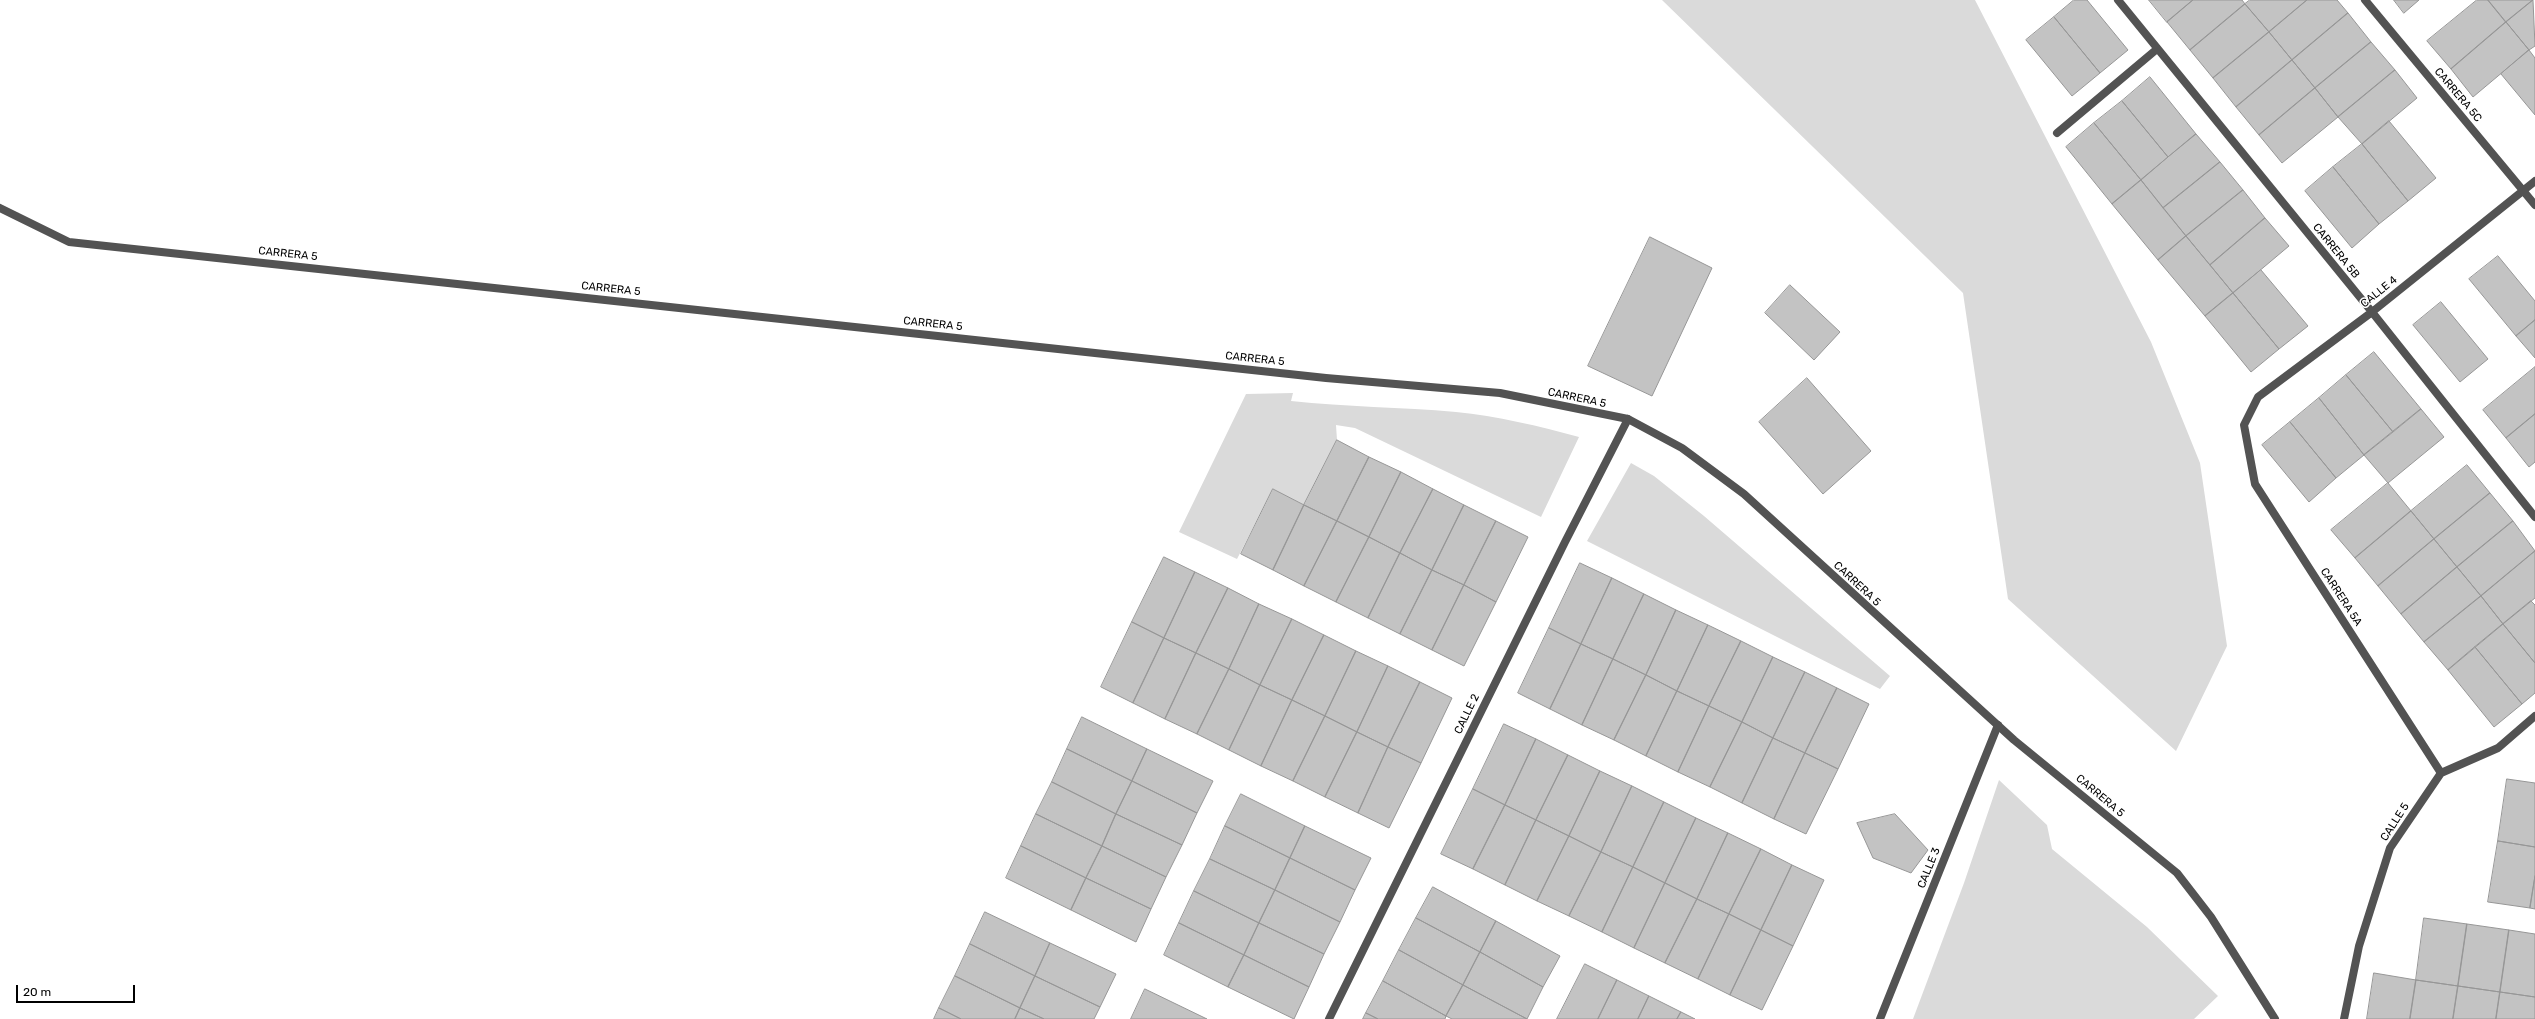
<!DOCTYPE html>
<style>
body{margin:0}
#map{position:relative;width:2535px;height:1019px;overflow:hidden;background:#fff;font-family:Rubik,sans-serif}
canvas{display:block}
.scale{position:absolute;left:16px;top:985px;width:119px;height:18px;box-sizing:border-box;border:2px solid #000;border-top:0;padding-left:5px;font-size:12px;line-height:14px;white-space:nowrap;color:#000;-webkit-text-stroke:3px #fff;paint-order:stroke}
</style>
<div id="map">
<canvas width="2535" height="1019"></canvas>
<div class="scale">20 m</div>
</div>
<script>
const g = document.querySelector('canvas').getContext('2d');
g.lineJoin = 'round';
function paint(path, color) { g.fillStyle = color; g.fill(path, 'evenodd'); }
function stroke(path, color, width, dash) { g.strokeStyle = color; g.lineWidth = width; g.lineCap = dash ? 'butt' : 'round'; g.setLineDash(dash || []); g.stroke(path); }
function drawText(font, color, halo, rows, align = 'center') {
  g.font = font + ' Rubik,sans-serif'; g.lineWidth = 3; g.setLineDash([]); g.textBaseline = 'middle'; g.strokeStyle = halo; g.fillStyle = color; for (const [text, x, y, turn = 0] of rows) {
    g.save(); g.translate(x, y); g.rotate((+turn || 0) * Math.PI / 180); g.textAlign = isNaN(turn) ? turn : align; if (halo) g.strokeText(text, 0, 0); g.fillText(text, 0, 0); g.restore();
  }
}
const green = new Path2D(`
 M1662,0H1975L2151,342L2200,463L2227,646L2176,751L2008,599L1963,293Z
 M1293,393L1291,401C1346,407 1401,407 1456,412C1497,416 1539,426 1579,437L1541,517L1355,428L1336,425L1337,440L1304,505L1273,489L1237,559L1179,532L1246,394Z
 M1631,463L1654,476L1704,516L1890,676L1880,689L1587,541Z
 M1999,780L2047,825L2052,849L2147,927L2218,996L2194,1019H1913L1964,883Z`);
const building = new Path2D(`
 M2074,0H2087L2128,50L2100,73L2054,17Z
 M2149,0H2193L2167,22Z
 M2193,0H2242L2245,4L2190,50L2167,22Z
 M2250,0H2307L2269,32L2245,4Z
 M2307,0H2337L2348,13L2292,60L2269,32Z
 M2394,0H2419L2404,13Z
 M2477,0H2488L2506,22L2451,69L2427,41Z
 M2488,0H2533L2506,22Z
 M2533,0L2535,46L2529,50L2506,22Z
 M2245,4L2269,32L2213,78L2190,50Z
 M2348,13L2371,42L2315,88L2292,60Z
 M2054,17L2100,73L2072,96L2026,40Z
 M2506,22L2529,50L2473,97L2451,69Z
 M2269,32L2292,60L2236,107L2213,78Z
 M2371,42L2395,70L2338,117L2315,88Z
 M2529,50L2535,58V115L2501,74Z
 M2292,60L2315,88L2259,135L2236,107Z
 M2395,70L2417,98L2362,144L2338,117Z
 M2150,77L2196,134L2168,157L2122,101Z
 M2315,88L2338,117L2282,163L2259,135Z
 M2122,101L2168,157L2141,180L2094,123Z
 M2389,121L2436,178L2408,201L2362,144Z
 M2094,123L2141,180L2112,204L2066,147Z
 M2196,134L2220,162L2163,208L2141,180Z
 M2362,144L2408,201L2379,224L2333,167Z
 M2220,162L2243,190L2186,236L2163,208Z
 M2333,167L2379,224L2352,248L2305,191Z
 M2141,180L2186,236L2158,260L2112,204Z
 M2243,190L2265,218L2210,265L2186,236Z
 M2265,218L2289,246L2233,293L2210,265Z
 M2186,236L2233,293L2205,316L2158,260Z
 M1650,237L1712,268L1652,396L1588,366Z
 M2498,256L2535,301V320L2516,336L2469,279Z
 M2261,270L2308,326L2279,349L2233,293Z
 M1790,285L1840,332L1814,360L1765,313Z
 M2233,293L2279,349L2251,372L2205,316Z
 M2441,302L2488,359L2460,382L2413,325Z
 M2535,320V358L2516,336Z
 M2374,352L2421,409L2393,432L2346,375Z
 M2535,367V414L2506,438L2483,410Z
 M2346,375L2393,432L2364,455L2319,398Z
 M1807,378L1871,451L1823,494L1759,422Z
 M2319,398L2364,455L2336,478L2290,422Z
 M2421,409L2444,437L2388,483L2364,455Z
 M2535,414V462L2529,467L2506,438Z
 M2290,422L2336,478L2309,502L2262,445Z
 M1337,440L1369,457L1337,521L1304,505Z
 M1369,457L1401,472L1369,537L1337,521Z
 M2467,465L2490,493L2434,539L2411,511Z
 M1401,472L1433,489L1400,553L1369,537Z
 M2388,483L2411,511L2355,558L2331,530Z
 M1273,489L1304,505L1273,570L1241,554Z
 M1433,489L1464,505L1432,570L1400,553Z
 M2490,493L2513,521L2457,567L2434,539Z
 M1304,505L1337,521L1304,586L1273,570Z
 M1464,505L1496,521L1464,585L1432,570Z
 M2411,511L2434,539L2378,586L2355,558Z
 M1337,521L1369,537L1336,602L1304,586Z
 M1496,521L1528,537L1496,602L1464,585Z
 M2513,521L2535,551L2481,596L2457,567Z
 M1369,537L1400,553L1368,618L1336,602Z
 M2434,539L2457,567L2401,614L2378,586Z
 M2535,551V598L2503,624L2481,596Z
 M1400,553L1432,570L1400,634L1368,618Z
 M1164,557L1195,572L1164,638L1132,622Z
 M1580,563L1612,578L1581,644L1549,628Z
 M2457,567L2481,596L2424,642L2401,614Z
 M1432,570L1464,585L1432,650L1400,634Z
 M1195,572L1228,588L1196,653L1164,638Z
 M1612,578L1644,594L1613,659L1581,644Z
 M1464,585L1496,602L1464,666L1432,650Z
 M1228,588L1259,604L1229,669L1196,653Z
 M1644,594L1676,610L1646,675L1613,659Z
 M2481,596L2503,624L2448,670L2424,642Z
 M2531,601L2535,605V663L2503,624Z
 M1259,604L1292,619L1260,685L1229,669Z
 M1676,610L1708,625L1677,691L1646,675Z
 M1292,619L1324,635L1292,700L1260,685Z
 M1132,622L1164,638L1133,703L1101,687Z
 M2503,624L2535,663V693L2522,704L2475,647Z
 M1708,625L1741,641L1709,706L1677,691Z
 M1549,628L1581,644L1550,709L1518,693Z
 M1324,635L1356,651L1325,716L1292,700Z
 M1164,638L1196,653L1165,719L1133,703Z
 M1741,641L1773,657L1742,722L1709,706Z
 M1581,644L1613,659L1582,725L1550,709Z
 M2475,647L2522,704L2494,727L2448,670Z
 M1356,651L1388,666L1357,732L1325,716Z
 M1196,653L1229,669L1197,734L1165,719Z
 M1773,657L1805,672L1773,738L1742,722Z
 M1613,659L1646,675L1614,740L1582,725Z
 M1388,666L1420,682L1388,747L1357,732Z
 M1229,669L1260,685L1229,750L1197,734Z
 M1805,672L1837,688L1805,753L1773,738Z
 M1646,675L1677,691L1646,756L1614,740Z
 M1420,682L1452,698L1421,763L1388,747Z
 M1260,685L1292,700L1261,766L1229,750Z
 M1837,688L1869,704L1838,769L1805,753Z
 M1677,691L1709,706L1678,772L1646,756Z
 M1292,700L1325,716L1293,781L1261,766Z
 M1709,706L1742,722L1710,787L1678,772Z
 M1325,716L1357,732L1325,797L1293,781Z
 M1082,717L1147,749L1132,781L1067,749Z
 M1742,722L1773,738L1742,803L1710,787Z
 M1504,724L1536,739L1505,805L1473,789Z
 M1357,732L1388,747L1358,813L1325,797Z
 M1773,738L1805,753L1774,819L1742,803Z
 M1536,739L1568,755L1536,820L1505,805Z
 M1388,747L1421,763L1389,828L1358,813Z
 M1067,749L1132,781L1116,814L1052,782Z
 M1147,749L1213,781L1197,813L1132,781Z
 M1805,753L1838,769L1806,834L1774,819Z
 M1568,755L1600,771L1569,836L1536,820Z
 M1600,771L1632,786L1601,852L1569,836Z
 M2507,779L2535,783V847L2498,841Z
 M1132,781L1197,813L1182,845L1116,814Z
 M1052,782L1116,814L1102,846L1036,814Z
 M1632,786L1664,802L1633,867L1601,852Z
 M1473,789L1505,805L1473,869L1441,854Z
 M1241,794L1305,826L1290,858L1225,826Z
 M1664,802L1696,818L1665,883L1633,867Z
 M1505,805L1536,820L1505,885L1473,869Z
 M1036,814L1102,846L1086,878L1021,846Z
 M1116,814L1182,845L1166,877L1102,846Z
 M1895,814L1928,850L1911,873L1873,858L1857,823Z
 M1696,818L1728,833L1697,899L1665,883Z
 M1536,820L1569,836L1537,901L1505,885Z
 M1225,826L1290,858L1275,890L1210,859Z
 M1305,826L1371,858L1355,890L1290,858Z
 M1728,833L1761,849L1729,914L1697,899Z
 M1569,836L1601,852L1569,916L1537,901Z
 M2498,841L2535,847V876L2530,908L2488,902Z
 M1021,846L1086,878L1071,910L1006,878Z
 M1102,846L1166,877L1151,909L1086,878Z
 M1761,849L1792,865L1761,930L1729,914Z
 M1601,852L1633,867L1602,932L1569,916Z
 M1290,858L1355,890L1340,922L1275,890Z
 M1210,859L1275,890L1259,923L1194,891Z
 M1792,865L1824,880L1793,946L1761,930Z
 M1633,867L1665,883L1634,948L1602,932Z
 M2535,876V909L2530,908Z
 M1086,878L1151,909L1136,942L1071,910Z
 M1665,883L1697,899L1665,963L1634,948Z
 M1433,887L1496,921L1480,952L1416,918Z
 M1275,890L1340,922L1324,954L1259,923Z
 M1194,891L1259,923L1244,955L1179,923Z
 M1697,899L1729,914L1698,979L1665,963Z
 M985,912L1050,943L1035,976L970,944Z
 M1729,914L1761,930L1730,995L1698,979Z
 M1416,918L1480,952L1463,985L1399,950Z
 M2424,918L2467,924L2458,986L2416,980Z
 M1496,921L1560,956L1543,987L1480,952Z
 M1179,923L1244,955L1228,987L1164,955Z
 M1259,923L1324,954L1309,987L1244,955Z
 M2467,924L2509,930L2500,992L2458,986Z
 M1761,930L1793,946L1762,1010L1730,995Z
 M2509,930L2535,934V997L2500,992Z
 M1050,943L1116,974L1100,1007L1035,976Z
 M970,944L1035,976L1020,1008L955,976Z
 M1399,950L1463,985L1446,1016L1383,981Z
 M1480,952L1543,987L1527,1019L1463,985Z
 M1244,955L1309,987L1294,1019L1228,987Z
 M1585,964L1617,980L1598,1019H1557Z
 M2374,973L2416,980L2410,1019H2367Z
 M955,976L1020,1008L1015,1019H961L939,1008Z
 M1035,976L1100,1007L1094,1019H1044L1020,1008Z
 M1617,980L1649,996L1638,1019H1598Z
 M2416,980L2458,986L2453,1019H2410Z
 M1383,981L1446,1016L1445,1019H1378L1366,1013Z
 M1463,985L1527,1019H1452L1446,1016Z
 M2458,986L2500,992L2496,1019H2453Z
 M1145,989L1207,1019H1131Z
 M2500,992L2535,997V1019H2496Z
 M1649,996L1681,1012L1677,1019H1638Z
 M939,1008L961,1019H934Z
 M1020,1008L1044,1019H1015Z
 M1681,1012L1695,1019H1677Z
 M1366,1013L1378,1019H1363Z`);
const minor = new Path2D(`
 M2118,0L2372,312L2535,517
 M2365,0L2535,205
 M2057,133L2157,49
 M2441,773L2255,484L2244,425L2258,397L2372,312L2535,181
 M1329,1019L1565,542L1628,419
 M1880,1019L1998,725
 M2344,1019L2359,946L2390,848L2441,773L2498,748L2535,716`);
const tertiary = new Path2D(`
 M0,208L69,242L1326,378L1500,393L1628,419L1682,448L1744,494L2014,740L2177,873L2211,917L2275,1019`);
const streetNames = [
 ["CARRERA 5C",2458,95,50],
 ["CARRERA 5B",2336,251,51],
 ["CARRERA 5",288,254,6],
 ["CARRERA 5",611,289,6],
 ["CALLE 4",2379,292,-39],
 ["CARRERA 5",933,324,6],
 ["CARRERA 5",1255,359,6],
 ["CARRERA 5",1577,398,12],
 ["CARRERA 5",1857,584,43],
 ["CARRERA 5A",2341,597,57],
 ["CALLE 2",1467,714,-64],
 ["CARRERA 5",2100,796,40],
 ["CALLE 5",2395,822,-57],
 ["CALLE 3",1929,868,-68]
];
paint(green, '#dadada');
paint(building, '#c3c3c3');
stroke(building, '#979797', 1);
stroke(minor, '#535353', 8);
stroke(tertiary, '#535353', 8);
drawText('11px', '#000', '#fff', streetNames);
</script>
